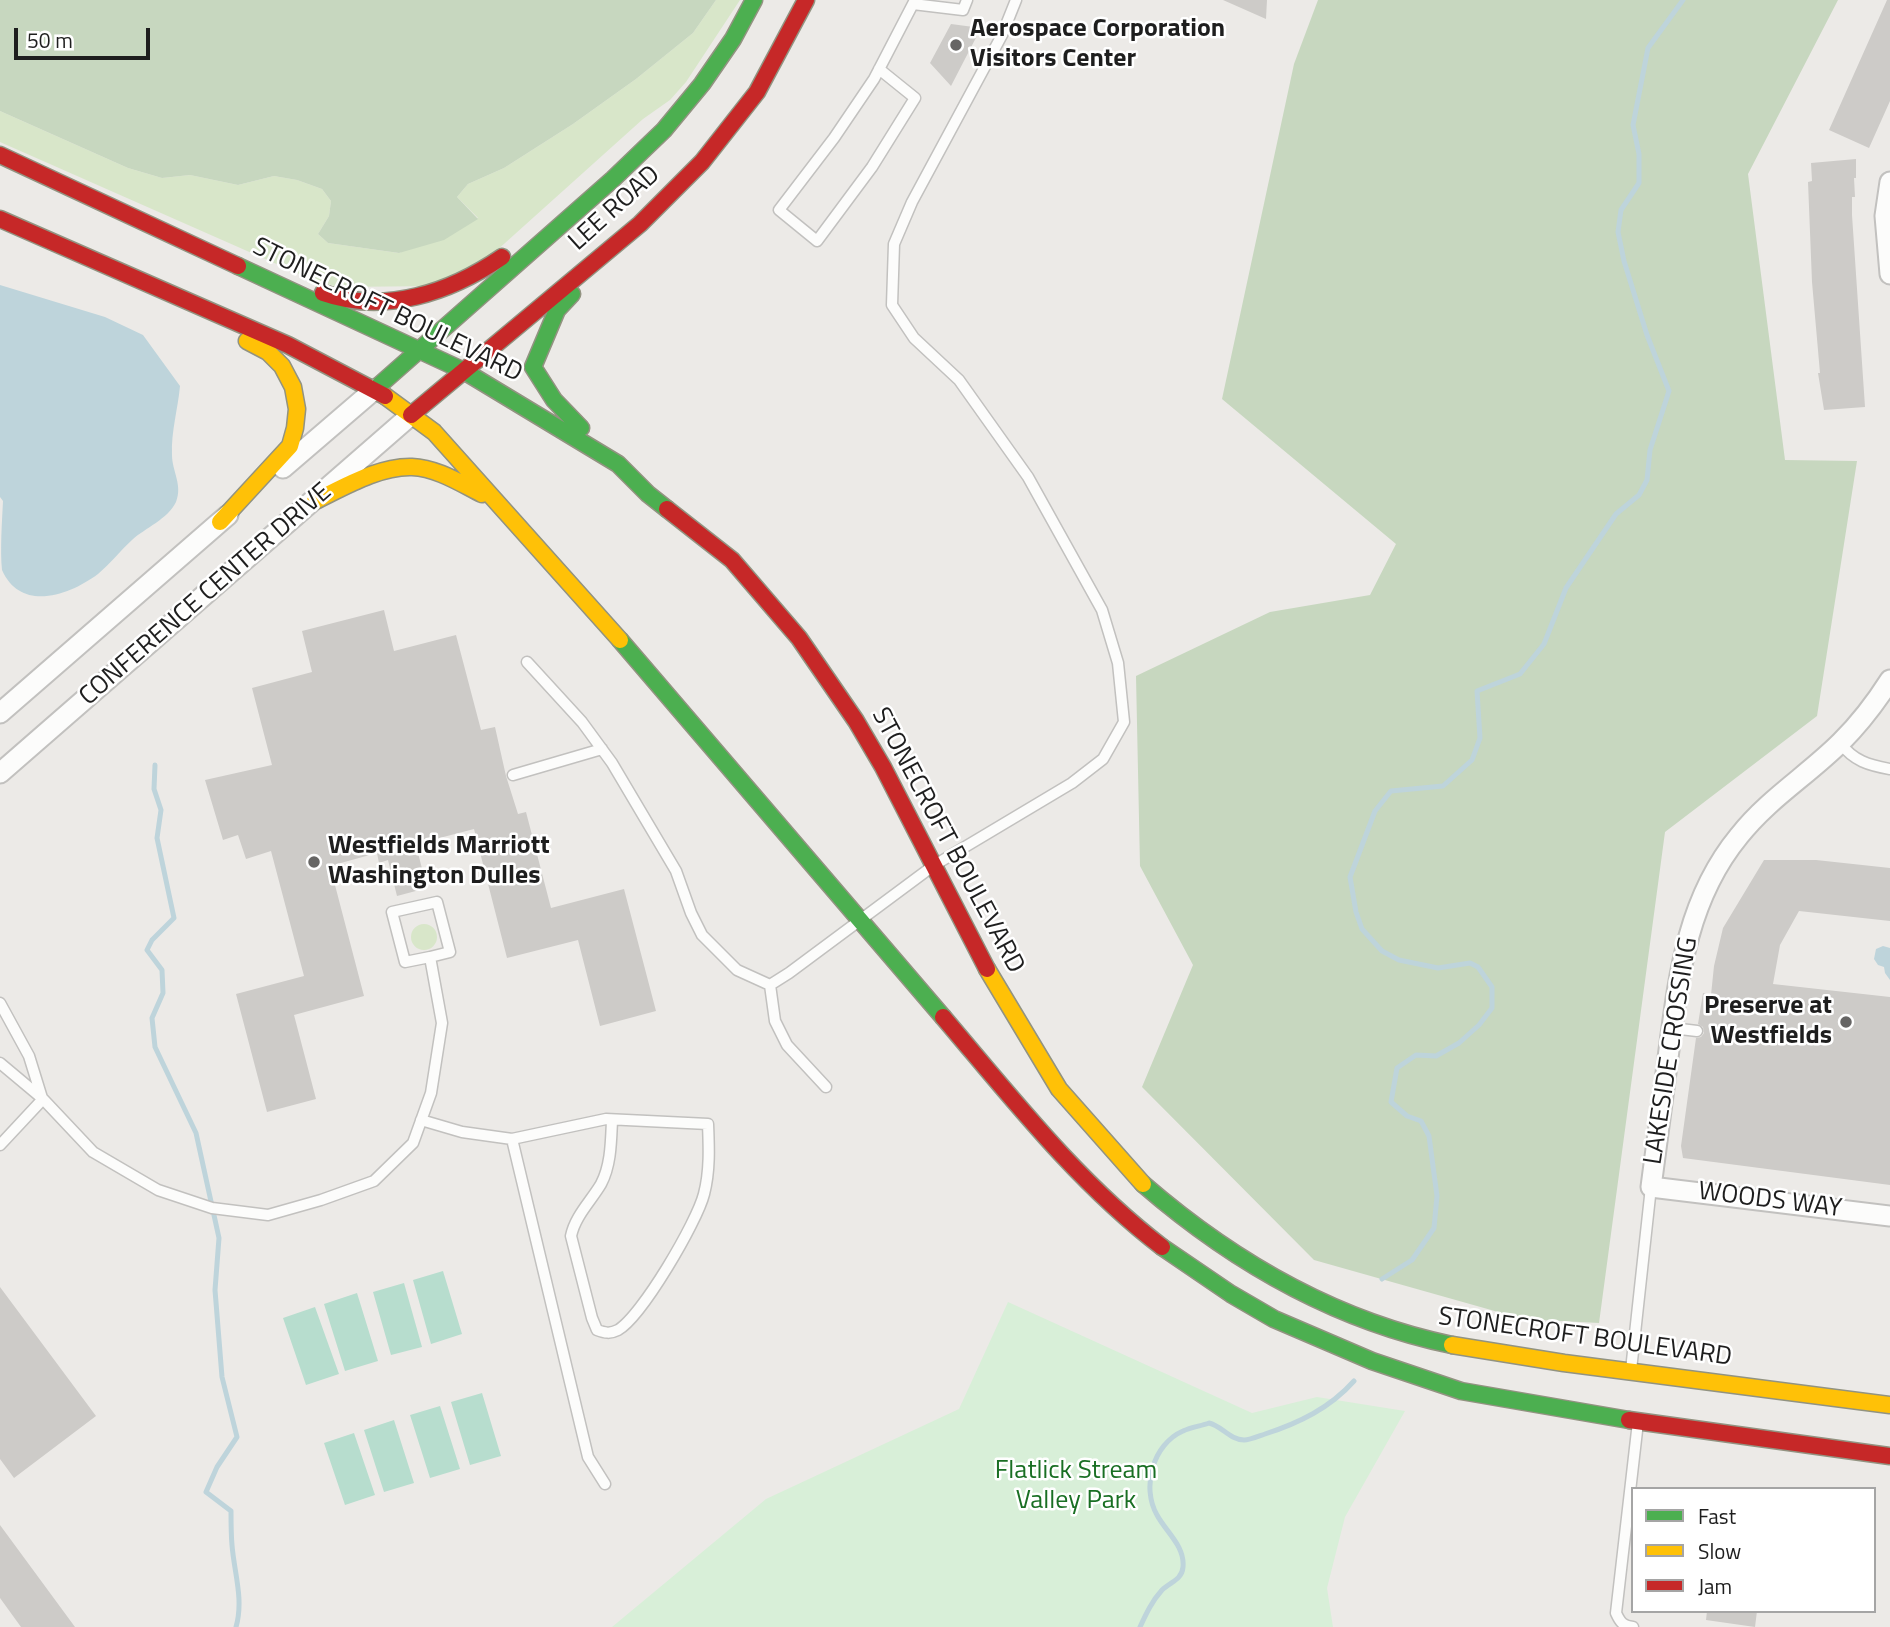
<!DOCTYPE html>
<style>
body{margin:0}
#map{position:relative;width:1890px;height:1627px;overflow:hidden;background:#eceae7;font-family:"Titillium Web",sans-serif}
canvas{display:block}
.legend{position:absolute;left:1631px;top:1487px;width:245px;height:126px;box-sizing:border-box;background:#fff;border:2px solid #a5a5a5;margin:0;padding:9px 12px;list-style:none;font-size:21px;color:#1e1e1e}
.legend li{display:flex;align-items:center;gap:14px;height:35px}
.legend b{width:35px;border:2px solid #a5a5a5}
.scale{position:absolute;left:14px;top:28px;width:136px;height:32px;box-sizing:border-box;border:4px solid #1e1e1e;border-top:0;padding-left:9px;font-size:21px;line-height:24px;white-space:nowrap;color:#1e1e1e;-webkit-text-stroke:5px #fff;paint-order:stroke}
</style>
<div id="map">
<canvas width="1890" height="1627"></canvas>
<ul class="legend">
<li><b style="height:9px;background:#4caf50"></b>Fast</li>
<li><b style="height:9px;background:#ffc107"></b>Slow</li>
<li><b style="height:9px;background:#c62828"></b>Jam</li>
</ul>
<div class="scale">50 m</div>
</div>
<script>
const g = document.querySelector('canvas').getContext('2d');
g.lineJoin = 'round';
function paint(path, color) { g.fillStyle = color; g.fill(path, 'evenodd'); }
function stroke(path, color, width, dash) { g.strokeStyle = color; g.lineWidth = width; g.lineCap = dash ? 'butt' : 'round'; g.setLineDash(dash || []); g.stroke(path); }
function drawText(font, color, halo, rows, align = 'center') {
  g.font = font + ' "Titillium Web",sans-serif'; g.lineWidth = 5; g.setLineDash([]); g.textBaseline = 'middle'; g.strokeStyle = halo; g.fillStyle = color; for (const [text, x, y, turn = 0] of rows) {
    g.save(); g.translate(x, y); g.rotate((+turn || 0) * Math.PI / 180); g.textAlign = isNaN(turn) ? turn : align; if (halo) g.strokeText(text, 0, 0); g.fillText(text, 0, 0); g.restore();
  }
}
const grass = new Path2D(`
 M716,0H740L686,82L670,100L643,119L485,261L441,286L337,287L306,277L0,142V111L128,168L162,178L190,175L238,185L274,176L297,180L322,189L331,201L329,216L318,234L328,243L399,253L478,218L457,197L468,184L504,168L573,124L636,79L693,33Z
 M411 937a13 13 0 1 1 26 0a13 13 0 1 1-26 0Z`);
const forest = new Path2D(`
 M0,0H716L693,33L636,79L573,124L504,168L468,184L457,197L478,219L444,240L399,253L328,243L318,234L329,216L331,201L322,189L297,180L274,176L238,185L190,175L162,178L128,168L0,111Z
 M1318,0H1838L1748,174L1785,460L1857,461L1817,716L1665,832L1599,1323L1523,1319L1314,1260L1142,1087L1193,965L1140,866L1136,676L1270,612L1370,595L1396,544L1222,399L1294,64Z`);
const park = new Path2D(`
 M1008,1302L1252,1413L1317,1397L1405,1411L1345,1517L1327,1588L1333,1627H612L766,1499L959,1409Z`);
const pitch = new Path2D(`
 M443,1271L462,1334L431,1344L413,1280Z
 M404,1283L422,1347L391,1355L373,1292Z
 M357,1293L378,1361L345,1371L324,1304Z
 M315,1307L339,1374L306,1385L283,1318Z
 M482,1393L501,1456L470,1465L451,1402Z
 M440,1406L460,1469L430,1478L410,1415Z
 M394,1420L414,1483L384,1492L364,1430Z
 M354,1433L375,1495L345,1505L324,1443Z`);
const water = new Path2D(`
 M0,285L105,317L143,335L180,386C178,409 171,431 172,455C172,471 183,485 176,502C168,519 145,528 132,540C120,551 110,564 98,574C70,595 21,613 2,570C0,550 2,522 3,501L0,497Z
 M1883,946L1890,948V980L1885,973L1884,967L1878,965L1874,959L1876,949Z`);
const stream = new Path2D(`
 M155,765L154,789L161,810L157,838L174,918L152,940L147,950L162,970L163,993L152,1018L155,1047L196,1133L219,1238L215,1290L222,1377L237,1437L217,1467L206,1492L231,1511C231,1522 231,1534 232,1545C234,1572 244,1599 236,1627
 M1382,1279L1412,1260L1434,1228L1437,1196L1429,1136L1421,1121L1407,1116L1391,1102L1397,1068L1416,1055L1436,1056L1459,1043L1479,1025L1492,1008V987L1478,967L1470,963L1438,968L1399,960L1382,951L1362,929L1356,912L1350,877L1375,811L1391,791L1443,786L1472,760L1480,738L1477,691L1520,674L1544,644L1566,588L1616,514L1639,495L1647,480L1650,450L1669,391L1647,335L1624,261L1618,232L1621,210L1639,183V154L1633,125L1648,48L1683,0
 M1140,1627C1146,1614 1152,1601 1162,1590C1170,1582 1182,1580 1183,1567C1185,1546 1166,1532 1157,1515C1141,1487 1153,1444 1183,1431C1191,1427 1201,1426 1209,1423C1222,1426 1230,1440 1244,1440C1250,1440 1259,1436 1265,1434C1299,1423 1330,1408 1354,1381`);
const building = new Path2D(`
 M1223,0H1267L1266,19Z
 M1887,0H1890V101L1869,148L1829,130Z
 M951,24L981,28L951,86L930,63Z
 M1856,159V178H1854L1855,197H1852V215L1865,407L1824,410L1818,373H1820L1812,282L1808,182L1812,181L1811,163Z
 M384,610L394,651L456,635L481,730L495,727L506,776L518,814L526,812L551,908L624,889L656,1011L600,1026L578,940L507,958L474,829L428,841L430,850L418,853L427,888L397,896L388,860L379,863L377,853L330,866L364,996L294,1015L316,1099L267,1112L236,994L304,976L271,851L246,859L238,835L223,840L205,780L272,765L252,688L312,672L302,631Z
 M1764,860H1816L1890,868V921L1799,911L1780,945L1773,984L1890,997V1185L1683,1158L1681,1146L1696,1038L1701,1037L1704,1033L1703,1027L1698,1024L1703,993L1711,995L1714,966L1723,928Z
 M0,1287L96,1416L14,1478L0,1459Z
 M0,1525L75,1627H21L0,1598Z
 M1707,1611H1757L1755,1627L1706,1620Z`);
const lane = new Path2D(`
 M913,4L963,10L967,0
 M879,69L915,98L872,167L817,241L779,210L834,138L874,79L915,0
 M527,662L582,722L612,763L676,871L691,913L702,935L737,970L770,985L789,973L933,866L1072,783L1103,759L1124,722L1118,663L1102,610L1028,477L959,380L914,338L892,305L894,244L912,202L1002,35L1016,0
 M1840,743C1854,761 1868,765 1890,769
 M513,775L602,749
 M770,985L775,1021L787,1045L826,1087
 M0,1003L29,1056L42,1098
 M1672,1028L1697,1031
 M0,1063L43,1099L93,1152L158,1190L212,1208L268,1215L321,1200L374,1181L413,1143L431,1093L442,1023L430,957L450,952L437,902L392,912L405,962L430,957
 M421,1120L462,1132L512,1139L606,1119L708,1124C709,1147 710,1171 704,1194C697,1222 642,1316 618,1330C610,1334 605,1333 597,1330L592,1318L571,1236C575,1216 591,1201 601,1184C611,1165 611,1142 612,1120
 M512,1139L588,1457L605,1484
 M0,1145L43,1099
 M1631,1370L1651,1187
 M1633,1627C1623,1626 1620,1622 1616,1613L1638,1422`);
const street = new Path2D(`
 M1890,182L1885,216L1890,274
 M283,468L375,389
 M1890,680C1876,702 1859,724 1841,742C1808,775 1768,799 1739,836C1688,898 1679,973 1669,1050C1663,1096 1657,1141 1651,1187L1890,1216
 M0,713L228,515
 M0,773L411,415`);
const fast = new Path2D(`
 M238,266L464,371L618,464L648,494L667,509
 M572,294L557,310L533,367L554,400L581,428
 M375,389L613,179L664,130L702,84L733,39L754,0
 M620,640L943,1017
 M1143,1184C1232,1261 1336,1321 1452,1345
 M1162,1247L1231,1294L1274,1319L1372,1361L1461,1391L1629,1420`);
const slow = new Path2D(`
 M385,396L434,432L620,640
 M315,501C344,487 379,466 412,467C437,468 460,483 482,494
 M220,522L290,446L295,428L297,409L293,387L282,366L268,352L247,341
 M987,969L1059,1089L1143,1184
 M1452,1345L1564,1363L1890,1405`);
const jam = new Path2D(`
 M0,155L238,266
 M0,219L288,345L385,396
 M323,293C385,315 451,292 502,257
 M411,415L640,224L702,162L757,92L806,0
 M667,509L732,560L799,638L856,721L883,767L987,969
 M943,1017C1011,1097 1078,1183 1162,1247
 M1629,1420L1890,1456`);
const markers = [
 [956,45,7,"#666564"],
 [314,862,7,"#666564"],
 [1846,1022,7,"#666564"]
];
const poiNames = [
 ["Aerospace Corporation",970,30],
 ["Visitors Center",970,60],
 ["Westfields Marriott",328,847],
 ["Washington Dulles",328,877],
 ["Preserve at",1832,1007,"right"],
 ["Westfields",1832,1037,"right"]
];
const streetNames = [
 ["LEE ROAD",615,209,-42],
 ["STONECROFT BOULEVARD",387,311,26],
 ["CONFERENCE CENTER DRIVE",206,595,-41],
 ["STONECROFT BOULEVARD",947,841,62],
 ["LAKESIDE CROSSING",1672,1051,-81],
 ["WOODS WAY",1770,1201,7],
 ["STONECROFT BOULEVARD",1585,1338,8]
];
const parkNames = [
 ["Flatlick Stream",1076,1472],
 ["Valley Park",1076,1502]
];
paint(grass, '#d8e6c9');
paint(forest, '#c7d7bf');
paint(park, '#d8efd8');
paint(pitch, '#b7ddce');
paint(water, '#bed4db');
stroke(stream, '#bed4db', 5);
paint(building, '#cdcbc8');
stroke(lane, '#c2c1bf', 13);
stroke(street, '#c2c1bf', 23);
stroke(fast, '#929381', 19);
stroke(slow, '#929381', 19);
stroke(jam, '#929381', 19);
stroke(lane, '#fcfcfb', 10);
stroke(street, '#fcfcfb', 19);
stroke(fast, '#4caf50', 16);
stroke(slow, '#ffc107', 16);
stroke(jam, '#c62828', 16);
for (const [x, y, r, color] of markers) { const dot = new Path2D(); dot.arc(x, y, r, 0, 2 * Math.PI); g.fillStyle = color; g.fill(dot); stroke(dot, '#fff', 2.5); }
drawText('bold 26px', '#1e1e1e', '#fff', poiNames, 'left');
drawText('26px', '#1e1e1e', '#fff', streetNames);
drawText('26px', '#196f23', '#fff', parkNames);
</script>
